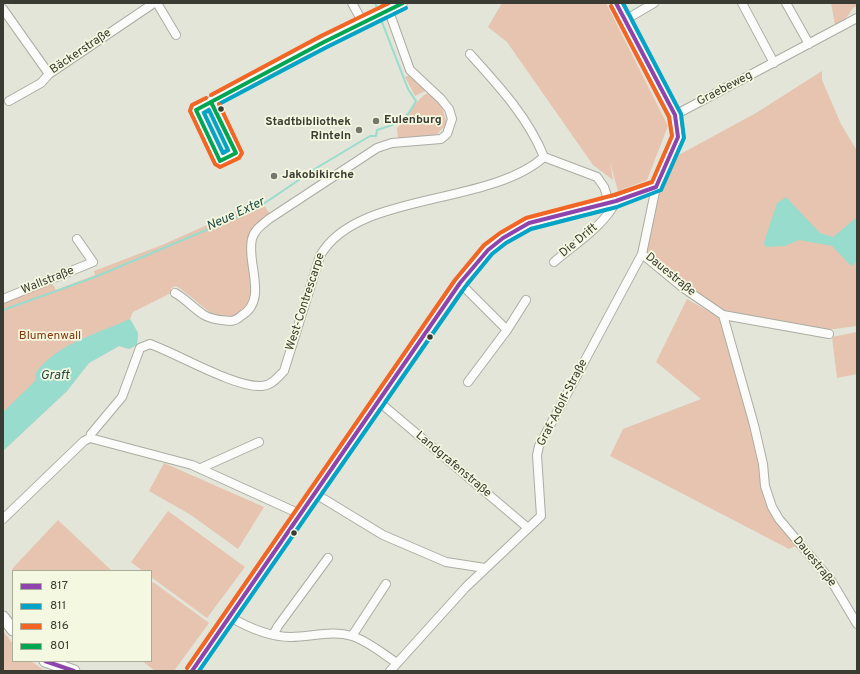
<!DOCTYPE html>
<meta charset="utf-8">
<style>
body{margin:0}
#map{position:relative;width:860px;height:674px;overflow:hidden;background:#e3e5d8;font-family:Overpass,sans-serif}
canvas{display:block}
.frame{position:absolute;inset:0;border:4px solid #3a3b32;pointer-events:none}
.legend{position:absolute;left:12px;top:570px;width:140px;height:92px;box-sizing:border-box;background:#f5f8e0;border:1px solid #aaac9a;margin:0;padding:5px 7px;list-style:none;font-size:12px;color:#3a3b32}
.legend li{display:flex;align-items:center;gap:8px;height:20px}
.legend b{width:20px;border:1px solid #aaac9a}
</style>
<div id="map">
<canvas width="860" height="674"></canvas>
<div class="frame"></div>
<ul class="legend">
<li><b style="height:5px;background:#8e44ad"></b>817</li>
<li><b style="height:5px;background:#03a4c6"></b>811</li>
<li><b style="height:5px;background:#f26522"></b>816</li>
<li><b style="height:5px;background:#00a651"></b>801</li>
</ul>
</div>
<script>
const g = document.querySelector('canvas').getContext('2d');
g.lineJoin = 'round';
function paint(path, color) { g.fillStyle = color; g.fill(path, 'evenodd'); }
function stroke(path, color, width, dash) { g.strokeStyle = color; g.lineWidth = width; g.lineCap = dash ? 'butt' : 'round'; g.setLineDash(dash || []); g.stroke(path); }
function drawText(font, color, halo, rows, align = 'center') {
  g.font = font + ' Overpass,sans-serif'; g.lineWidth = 3.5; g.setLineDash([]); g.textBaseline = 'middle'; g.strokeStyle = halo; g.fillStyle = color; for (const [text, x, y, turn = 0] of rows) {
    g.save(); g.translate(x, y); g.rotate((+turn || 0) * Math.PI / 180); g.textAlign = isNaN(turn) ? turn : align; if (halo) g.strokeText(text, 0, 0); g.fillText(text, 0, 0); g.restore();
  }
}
const green = new Path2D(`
 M502,3H606L668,126L647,180L618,191L610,162L613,180L593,165L507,42L488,27Z
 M831,3H857V6L853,8L847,17L835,25Z
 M822,71V80L841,124L857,151V326L827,330L726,312L676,278L650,258L647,251L660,191L675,157L756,113Z
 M411,74L427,90L415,96L405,77Z
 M428,93L442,107L447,124L435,136L398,139L397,128C408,118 415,99 428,93Z
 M261,201L272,217L256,230C255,244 256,288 253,298C247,312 237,324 221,318C207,313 190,294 176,286L171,288V293L133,312L130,319L138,333L137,345L129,349L119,346L89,363L67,391L3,451V302L52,283L56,290L95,275L94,271L162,245Z
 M687,299L717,316L721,323L756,446L761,485L798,545L789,549L610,456L623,429L701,399L656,362Z
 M857,332V374L837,378L832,337Z
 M164,463L264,507L238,549L191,515L149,491Z
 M168,511L245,567L207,618L151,577V571H143L131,562Z
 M58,520L112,571H14L12,569Z
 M153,582L209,623L174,671H155L142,661H151V585Z
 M3,631L13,644V661H31L45,671H3Z`);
const water = new Path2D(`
 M786,197L820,233L833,237L857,217V261L851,266L832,246L799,240L785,246L765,247L764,242L777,203Z
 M130,319L138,333L137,345L129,349L119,346L89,363L67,391L3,451V412L36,380L35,374C55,344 99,333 130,319Z`);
const stream = new Path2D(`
 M375,3L379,13
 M3,310L95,277L256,209L318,167L370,136H376L377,130C399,123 405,122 416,101L408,89L380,17`);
const minor = new Path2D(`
 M157,3L176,35
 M352,3L362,21
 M616,3L675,115L678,137L656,187L642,254L682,287L723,315L754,425L763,464L765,486L772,507L779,519L832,582L857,624
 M742,3L774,63
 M786,3L809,44
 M3,9L49,74
 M625,20L654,3
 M470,54C498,85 528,117 544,157
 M9,101L41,83L49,74L154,3
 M211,101L236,153L220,161L196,110C264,73 332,36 403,3
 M675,115L857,18
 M544,157L597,177L604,187L609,202
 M554,262C575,244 605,225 616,201
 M460,283L507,330L468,382
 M175,293C186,299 193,308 204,315C212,320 221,320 230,321C235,321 238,319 241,316C269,300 246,263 252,239C254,230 262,225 269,219L377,148L392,143L441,139L447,134L452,119L449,109L441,99L410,70L386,3
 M3,299L93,262L77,239
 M723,315L829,334
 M507,330L526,300
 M378,401L528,528
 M90,438L192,465L300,514
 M201,468L259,442
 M314,493L383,535L446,562L485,568
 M3,519L84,441L90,438L91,434L122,397L140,348L150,344C178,354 235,388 262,386C272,385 277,378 284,371L320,256C356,191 488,207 544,157
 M230,617C249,628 269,637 291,637C311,637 332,630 352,636C368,641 383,654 397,663
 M273,635L278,626L328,558
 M352,636L386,584
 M192,671L460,283L488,250L503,238L529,223L616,201L656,187
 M390,671L466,587L541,516L537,455L539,446L642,254`);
const secondary = new Path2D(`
 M3,617L13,630
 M45,661L74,671`);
const bus1 = new Path2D(`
 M616,3L675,115L678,137L656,187
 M45,661L74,671
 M192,671L460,283L488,250L503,238L529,223L616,201L656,187`);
const bus2 = new Path2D(`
 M219,104L327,47L406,8
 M209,110L228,150L223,153L204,113Z
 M199,671L465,287L492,254L506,243L531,229L617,207L661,190L684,138L681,114L623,3`);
const bus3 = new Path2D(`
 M211,95L321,36L389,3
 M206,98L192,105L190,111L215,164L220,167L239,158L242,153L219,104
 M187,668L455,280L484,245L500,233L526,218L614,195L652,182L672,136L669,117L611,6`);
const bus4 = new Path2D(`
 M211,102L236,153L220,161L196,110Z
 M211,102L324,42L403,3`);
const markers = [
 [221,109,3.5,"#3a3b32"],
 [376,121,4,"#75766c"],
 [359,130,4,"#75766c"],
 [274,176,4,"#75766c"],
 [430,337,3.5,"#3a3b32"],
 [294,533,3.5,"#3a3b32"]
];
const streetNames = [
 ["Bäckerstraße",81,52,-34],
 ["Graebeweg",725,89,-28],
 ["Die Drift",579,241,-40],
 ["Dauestraße",670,275,39],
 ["Wallstraße",48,281,-22],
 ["West-Contrescarpe",306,302,-72],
 ["Graf-Adolf-Straße",563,403,-63],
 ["Landgrafenstraße",453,465,40],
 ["Dauestraße",814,562,51]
];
const poiNames = [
 ["Eulenburg",384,121],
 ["Stadtbibliothek",351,123,"right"],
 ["Rinteln",351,137,"right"],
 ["Jakobikirche",282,176]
];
const parkNames = [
 ["Blumenwall",50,337]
];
const waterNames = [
 ["Neue Exter",236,215,-25],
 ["Graft",55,376]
];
paint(green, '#e7c4af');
paint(water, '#98dcce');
stroke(stream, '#98dcce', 2);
stroke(minor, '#abaca3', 10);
stroke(secondary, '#abaca3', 13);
stroke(minor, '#fbfbf9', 8);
stroke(secondary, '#fbfbf9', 11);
stroke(bus1, '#8e44ad', 4);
stroke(bus2, '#03a4c6', 4);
stroke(bus3, '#f26522', 4);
stroke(bus4, '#00a651', 4);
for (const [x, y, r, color] of markers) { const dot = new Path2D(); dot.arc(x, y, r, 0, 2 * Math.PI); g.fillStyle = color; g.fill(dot); stroke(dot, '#f5f8e0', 1.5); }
drawText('12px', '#3a3b32', '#f5f8e0', streetNames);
drawText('bold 12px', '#3a3b32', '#f5f8e0', poiNames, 'left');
drawText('12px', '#883509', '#f5f8e0', parkNames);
drawText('italic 13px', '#204c45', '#f5f8e0', waterNames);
</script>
